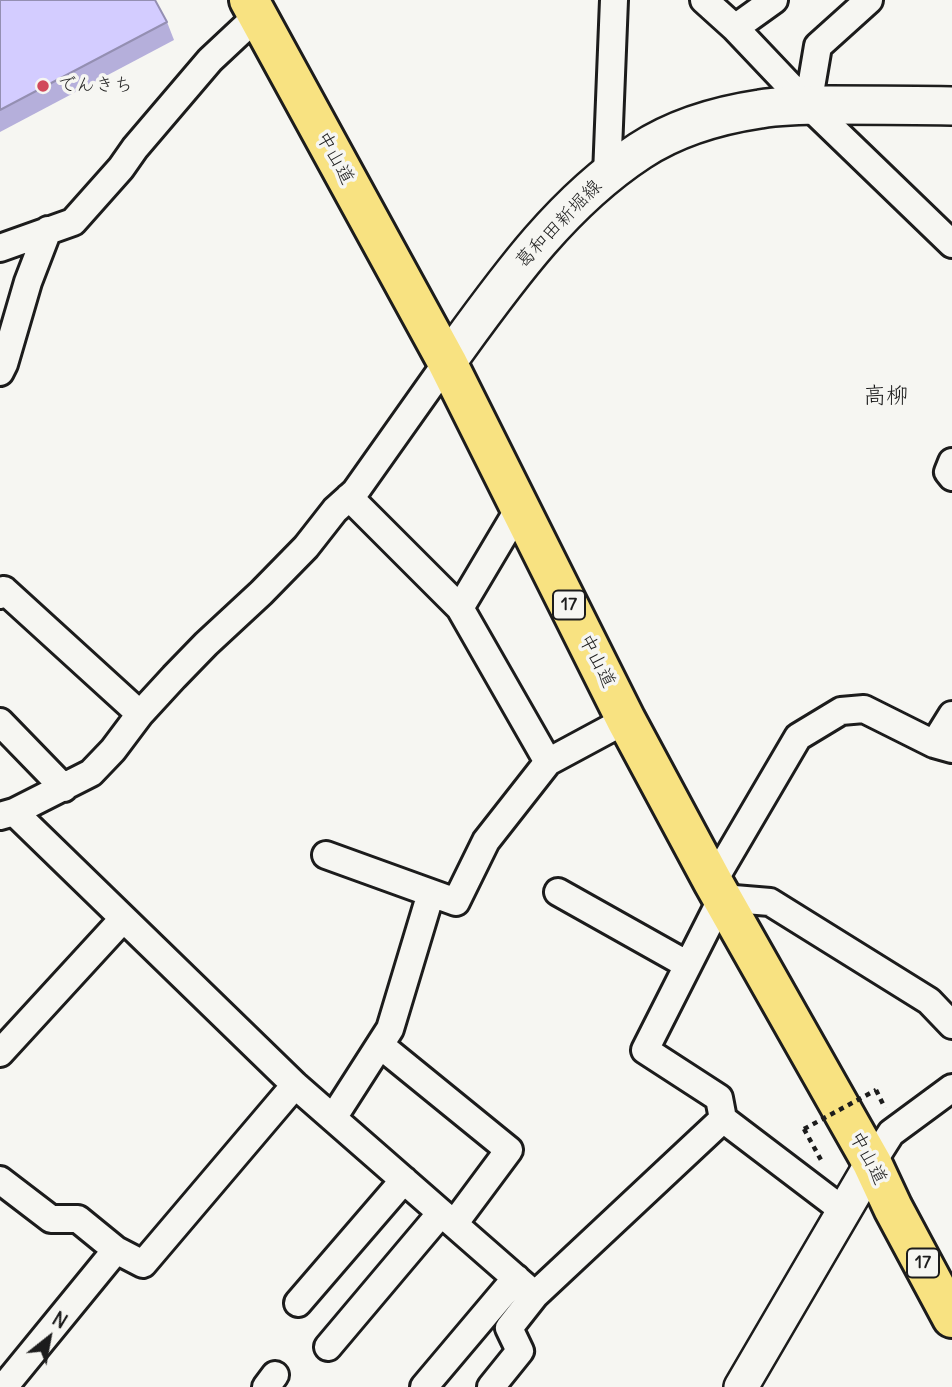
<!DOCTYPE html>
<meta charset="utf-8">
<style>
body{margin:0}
#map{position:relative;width:952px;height:1387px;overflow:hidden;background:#f6f6f2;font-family:Delius,sans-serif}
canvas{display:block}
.north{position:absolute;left:14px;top:1303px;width:70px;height:70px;-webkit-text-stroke:5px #f6f6f2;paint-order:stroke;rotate:31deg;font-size:19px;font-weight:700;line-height:28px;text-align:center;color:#1c1c1c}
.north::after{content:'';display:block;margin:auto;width:24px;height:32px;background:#1c1c1c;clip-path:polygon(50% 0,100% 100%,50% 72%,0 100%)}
</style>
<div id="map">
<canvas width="952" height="1387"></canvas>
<div class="north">N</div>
</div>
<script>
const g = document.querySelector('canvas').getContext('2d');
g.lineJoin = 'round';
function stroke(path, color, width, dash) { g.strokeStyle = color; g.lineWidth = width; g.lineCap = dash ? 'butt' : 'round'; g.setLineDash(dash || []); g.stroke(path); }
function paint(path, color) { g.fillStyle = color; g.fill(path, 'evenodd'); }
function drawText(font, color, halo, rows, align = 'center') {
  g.font = font + ' Delius,"Klee One",sans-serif'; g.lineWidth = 7; g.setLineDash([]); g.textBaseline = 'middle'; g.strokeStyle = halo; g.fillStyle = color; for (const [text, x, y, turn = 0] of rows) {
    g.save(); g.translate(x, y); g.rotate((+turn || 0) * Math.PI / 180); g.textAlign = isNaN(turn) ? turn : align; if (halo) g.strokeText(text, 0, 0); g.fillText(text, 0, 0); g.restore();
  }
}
const path = new Path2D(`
 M876,1090L885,1108
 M804,1129L821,1160`);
const minor = new Path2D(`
 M704,0L735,28L808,105L952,244
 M735,28L774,0
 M808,105L818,46L869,0
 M607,175L614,0
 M0,248L73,222L121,168L135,148L210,60L257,16
 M0,372L4,364L28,282L48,230
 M952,462L948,472L952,477
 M349,497L460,608
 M520,507L460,608L548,762
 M0,595L4,590L140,714
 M0,722L64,788
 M934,744L952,715
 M14,812L295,1085L535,1295L723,1119L844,1211
 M0,816L14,812L91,773L113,750L140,714L174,677L206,644L261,593L306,547L335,510L355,492L447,362
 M326,855L456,902L486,841L548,762L626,720
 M713,882L798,737L841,711L864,709L934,744L952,749
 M558,892L688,965
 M380,1045L509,1150L454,1224
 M0,1053L123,919
 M333,1118L390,1029L431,893
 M723,1119L719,1098L645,1050L722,898L770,902L929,1001L952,1025
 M872,1163L891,1133L952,1088
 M0,1180L51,1219H78L116,1250
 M298,1303L404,1180
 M328,1347L441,1213
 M4,1387L116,1250L143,1264L295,1085
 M266,1387L275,1375
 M424,1387L516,1278
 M491,1387L520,1351L509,1328L535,1295`);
const tertiary = new Path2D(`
 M741,1387L872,1163`);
const secondary = new Path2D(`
 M447,362C503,285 559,204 640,151C675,128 720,115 760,109C783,105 807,105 829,105C870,105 911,105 952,106`);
const trunk = new Path2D(`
 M249,0L447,362L626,720L713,882L872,1163L893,1208L952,1318`);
const pathBridge = new Path2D(`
 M804,1129L876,1090`);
const wall = new Path2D(`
 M0,0L167,22L174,40L0,132Z`);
const building = new Path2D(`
 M0,0H155L167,22L0,110Z`);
const markers = [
 [43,86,7,"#d1495b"]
];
const shields = [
 [569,605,32],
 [923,1263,32]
];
const shieldNames = [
 ["17",569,605],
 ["17",923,1263]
];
const poiNames = [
 ["でんきち",57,86]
];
const streetNames = [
 ["中山道",335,158,61],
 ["葛和田新堀線",559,224,-46],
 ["中山道",597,661,63],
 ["中山道",868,1158,62]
];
const quarterNames = [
 ["高柳",886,396]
];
stroke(minor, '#1c1c1c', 32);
stroke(tertiary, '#1c1c1c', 38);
stroke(secondary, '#1c1c1c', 42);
stroke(trunk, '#1c1c1c', 44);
stroke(path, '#1c1c1c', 4.5, [5, 5]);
stroke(minor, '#f6f6f2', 26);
stroke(tertiary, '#f6f6f2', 33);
stroke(secondary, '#f6f6f2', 37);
stroke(trunk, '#f8e281', 38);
stroke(pathBridge, '#1c1c1c', 4.5, [5, 5]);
paint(wall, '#b5afdb');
paint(building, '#d3ccff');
stroke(building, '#948fb2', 2);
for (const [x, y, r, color] of markers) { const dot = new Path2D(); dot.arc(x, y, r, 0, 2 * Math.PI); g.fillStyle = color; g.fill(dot); stroke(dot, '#f6f6f2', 2.5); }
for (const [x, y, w] of shields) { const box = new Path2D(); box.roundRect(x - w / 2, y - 14.5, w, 29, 5); g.fillStyle = '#f6f6f2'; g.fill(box); stroke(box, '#1c1c1c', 2); }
drawText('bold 18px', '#1c1c1c', null, shieldNames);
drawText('19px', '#1c1c1c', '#f6f6f2', poiNames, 'left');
drawText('19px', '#1c1c1c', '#f6f6f2', streetNames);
drawText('23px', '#1c1c1c', '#f6f6f2', quarterNames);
</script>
